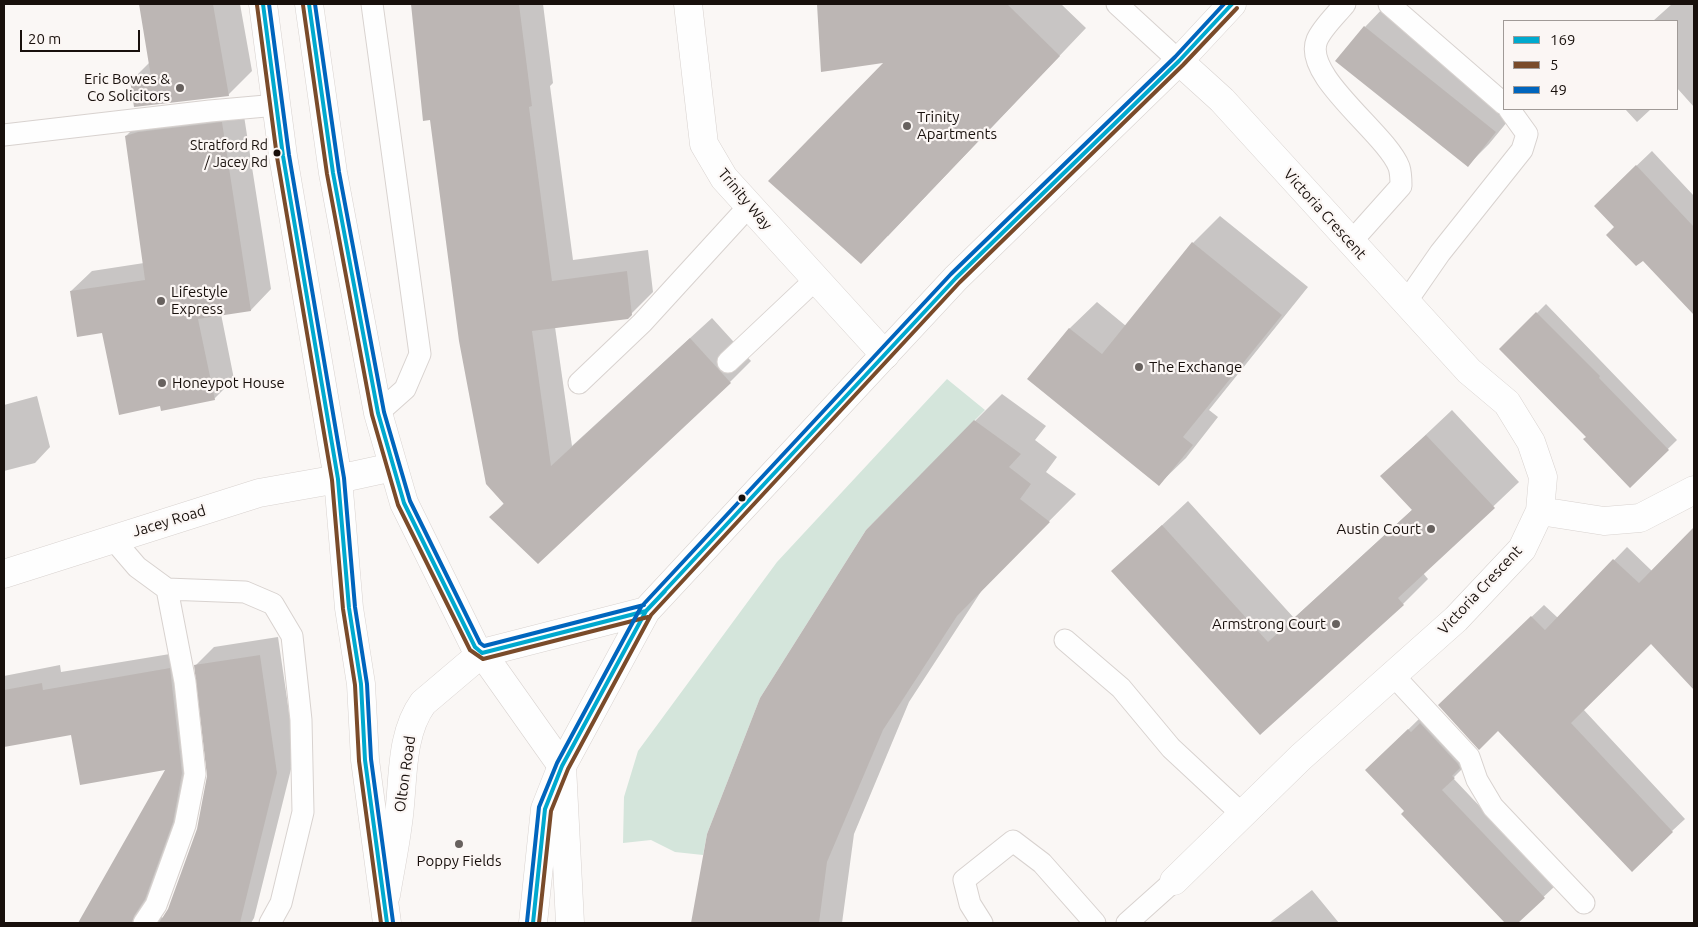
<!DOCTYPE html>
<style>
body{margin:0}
#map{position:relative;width:1698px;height:927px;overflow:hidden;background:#faf7f5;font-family:Ubuntu,sans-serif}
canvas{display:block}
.frame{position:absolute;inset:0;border:5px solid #18100c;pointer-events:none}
.legend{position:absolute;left:1503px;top:20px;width:175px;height:90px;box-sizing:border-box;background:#fbf6f4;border:1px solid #a09a97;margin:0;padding:6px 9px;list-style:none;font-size:15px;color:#18100c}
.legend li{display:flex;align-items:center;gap:10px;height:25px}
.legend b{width:25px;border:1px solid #a09a97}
.scale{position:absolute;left:20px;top:30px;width:120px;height:22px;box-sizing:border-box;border:2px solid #18100c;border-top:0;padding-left:6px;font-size:15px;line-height:18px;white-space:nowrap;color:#18100c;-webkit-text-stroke:4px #fbf6f4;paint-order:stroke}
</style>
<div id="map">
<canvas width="1698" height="927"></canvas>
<div class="frame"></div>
<ul class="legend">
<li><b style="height:6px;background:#00a9ce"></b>169</li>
<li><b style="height:6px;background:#7a4b2a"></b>5</li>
<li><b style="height:6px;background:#0065bd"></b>49</li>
</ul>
<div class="scale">20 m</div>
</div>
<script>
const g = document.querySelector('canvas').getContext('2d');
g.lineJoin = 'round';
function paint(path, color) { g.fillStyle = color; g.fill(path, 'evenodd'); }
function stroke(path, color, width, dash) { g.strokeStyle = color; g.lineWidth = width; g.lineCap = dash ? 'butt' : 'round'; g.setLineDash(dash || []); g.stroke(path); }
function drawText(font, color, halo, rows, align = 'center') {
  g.font = font + ' Ubuntu,sans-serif'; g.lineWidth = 4.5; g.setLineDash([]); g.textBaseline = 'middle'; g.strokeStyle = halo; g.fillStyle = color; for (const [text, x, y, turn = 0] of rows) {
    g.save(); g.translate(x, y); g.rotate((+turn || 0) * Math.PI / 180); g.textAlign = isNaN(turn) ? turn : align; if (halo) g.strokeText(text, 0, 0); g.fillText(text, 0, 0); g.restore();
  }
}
const green = new Path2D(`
 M947,379L985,410L866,530L760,698L707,834L703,855L675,852L651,840L623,843L624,797L638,751L777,562Z`);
const shadow = new Path2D(`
 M140,4H240L252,71L228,95L131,81L150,62Z
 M412,4H543L553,83L550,86L573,260L648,250L653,292L627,318L555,327L572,446L712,318L751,361L730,382L491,517L504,503L431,118L424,119Z
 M819,4H1061L1086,28L888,236L887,61L822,70Z
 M1672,4H1694V107L1677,88V21H1653Z
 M1386,5L1517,110L1489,144L1468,165L1365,27Z
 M242,103L271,289L251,310L221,314L234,379L214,399L161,405L71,291L92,271L144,263L126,136L146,116Z
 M1625,109H1651L1637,122Z
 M1652,151L1694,196V313L1615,227L1610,191Z
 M1220,216L1308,287L1209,410L1218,417L1186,458L1159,484L1029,379L1070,328L1097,302L1126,326L1193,243Z
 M1546,304L1677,440L1630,486L1588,437L1501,349Z
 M1002,394L1046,426L1035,440L1057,457L1046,472L1076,494L984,587L909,702L854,834L842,923H692L708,834L975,421Z
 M37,396L50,447L35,463L4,471V405Z
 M1452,410L1519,482L1423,573L1428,579L1403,604L1260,733L1113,571L1188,501L1294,618L1413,509L1382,476Z
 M1694,529V688L1651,642L1583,709L1685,819L1672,831L1498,729L1452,693L1544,605L1558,618L1627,547L1652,571Z
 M278,637L295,753L254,918L251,923H80L168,769L72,733L4,746V676L60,665L61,672L188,651L200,754L151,911L163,918L169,910L198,829L209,776L196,665L214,647Z
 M1420,718L1465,766L1453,778L1555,886L1516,923H1507L1403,814L1406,811L1378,759Z
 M1312,890L1339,923H1269Z`);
const building = new Path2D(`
 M139,4H213L229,96L134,107L130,80L151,77Z
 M411,4H519L532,106L529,107L552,281L627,271L632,315L628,319L532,331L551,466L690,338L731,383L538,564L489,517L504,504L486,484L459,341L430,120L423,121Z
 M817,4H1007L1060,56L861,264L768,181L883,63L821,72Z
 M1364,26L1496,132L1468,167L1335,61Z
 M222,122L251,311L198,319L215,400L161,411L160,406L119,415L102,333L77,337L70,291L145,280L125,136L138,132Z
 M1636,165L1694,227V315L1643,261L1636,266L1606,235L1614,227L1594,206Z
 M1192,242L1282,315L1183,437L1193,445L1159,486L1027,379L1069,328L1102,354Z
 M1536,312L1600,376L1599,378L1669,450L1630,488L1583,439L1586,437L1499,349Z
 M974,420L1021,454L1009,467L1031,484L1020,499L1050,522L957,616L883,730L827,862L819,923H691L707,834L760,698L866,530Z
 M1426,435L1495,508L1398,598L1404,605L1260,735L1111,571L1162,525L1268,642L1412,510L1380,476Z
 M1694,527V690L1651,644L1571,723L1673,832L1632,872L1498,731L1479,750L1438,705L1531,616L1545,630L1613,559L1639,583Z
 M260,655L277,773L240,923H159L168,909L197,829L207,776L194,665Z
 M170,668L182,773L173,822L145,899L134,916L132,923H78L165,770L80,785L71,735L4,747V690L42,683L43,690Z
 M1420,723L1458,764L1460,768L1452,776L1455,778L1442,790L1545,898L1518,923H1505L1401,814L1404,811L1365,770L1408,729L1411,732Z`);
const service = new Path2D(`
 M372,4L420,354L405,389L378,413
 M1117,4L1179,61
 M1345,4C1336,15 1322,28 1317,40C1302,76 1386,133 1399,167C1401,173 1401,181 1401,186L1351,242
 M1389,4L1504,104
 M4,135L210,111L277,105
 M1406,302L1440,253L1522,150L1527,134L1509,109
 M728,362L816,279
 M579,383L642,323L749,206
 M113,539L137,567L167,589L245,592L273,604L292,636L301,720L303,812L281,903L270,923
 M1065,640L1121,688L1171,748L1243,815
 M1393,675L1469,757L1477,780L1493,807L1584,903
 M144,923L156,905L185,825L195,774L185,682L167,589
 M982,923L970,904L964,880L1013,841L1042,863L1095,923
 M1127,923L1174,881`);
const minor = new Path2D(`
 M688,4L704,144L724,178L885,355
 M1540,511L1604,521L1640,518L1694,490
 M4,574L259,493L338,479
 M1174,881L1301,757L1456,619L1522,549L1540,511L1543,477L1531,442L1507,403L1469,371L1222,100L1179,61`);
const tertiary = new Path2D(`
 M386,895C390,871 395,847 398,823C404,784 399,736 423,703L482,653L646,611
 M533,923L545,809L562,766L646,611L956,278L1179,61L1232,4`);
const trunk = new Path2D(`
 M263,4L283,156L338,479L349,608L361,684L365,760L387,923
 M309,4L333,173L378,413L404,503L475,647L482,653L562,766L570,923
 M338,479L393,467`);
const bus1 = new Path2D(`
 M263,4L283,156L338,479L349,608L361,684L365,760L387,923
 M309,4L333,173L378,413L404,503L475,647L482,653L646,611L956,278L1179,61L1232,4
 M533,923L545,809L562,766L646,611L665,591`);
const bus2 = new Path2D(`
 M257,5L277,157L332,480L343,609L355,685L359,761L381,923
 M303,5L327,174L372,415L398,505L470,650L483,659L648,617
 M539,923L551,811L568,769L651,615L960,282L1183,65L1237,8`);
const bus3 = new Path2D(`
 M269,4L289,155L344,478L355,607L367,684L371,759L393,922
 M315,4L339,172L384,412L410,501L480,643L484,646L644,605
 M527,922L539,807L557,763L641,607L951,274L1175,57L1224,4`);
const markers = [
 [180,88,5,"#67615e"],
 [907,126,5,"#67615e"],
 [277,153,4.5,"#18100c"],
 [161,301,5,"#67615e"],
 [1139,367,5,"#67615e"],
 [162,383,5,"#67615e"],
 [742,498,4.5,"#18100c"],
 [1431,529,5,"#67615e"],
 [1336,624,5,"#67615e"],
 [459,844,5,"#67615e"]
];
const busNames = [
 ["Stratford Rd",268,145],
 ["/ Jacey Rd",268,162]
];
const poiNames = [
 ["Eric Bowes &",170,79,"right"],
 ["Co Solicitors",170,96,"right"],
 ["Trinity",917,117],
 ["Apartments",917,134],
 ["Lifestyle",171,292],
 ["Express",171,309],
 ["The Exchange",1149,367],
 ["Honeypot House",172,383],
 ["Austin Court",1421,529,"right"],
 ["Armstrong Court",1326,624,"right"],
 ["Poppy Fields",459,861,"center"]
];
const streetNames = [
 ["Trinity Way",745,199,50],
 ["Victoria Crescent",1325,214,48],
 ["Jacey Road",169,521,-17],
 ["Victoria Crescent",1480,590,-47],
 ["Olton Road",405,774,-82]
];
paint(green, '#d4e5db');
paint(shadow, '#0003');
paint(building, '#bcb6b4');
stroke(service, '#d8d2cf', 23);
stroke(minor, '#d8d2cf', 29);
stroke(tertiary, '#d8d2cf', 29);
stroke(trunk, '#d8d2cf', 29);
stroke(service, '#fefefe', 21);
stroke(minor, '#fefefe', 28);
stroke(tertiary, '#fefefe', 28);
stroke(trunk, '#fefefe', 28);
stroke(bus1, '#00a9ce', 4);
stroke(bus2, '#7a4b2a', 4);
stroke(bus3, '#0065bd', 4);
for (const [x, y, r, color] of markers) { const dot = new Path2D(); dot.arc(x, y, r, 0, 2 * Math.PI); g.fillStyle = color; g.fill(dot); stroke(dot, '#fbf6f4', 2); }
drawText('14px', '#18100c', '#fbf6f4', busNames, 'right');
drawText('15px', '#18100c', '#fbf6f4', poiNames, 'left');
drawText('15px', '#18100c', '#fbf6f4', streetNames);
</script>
